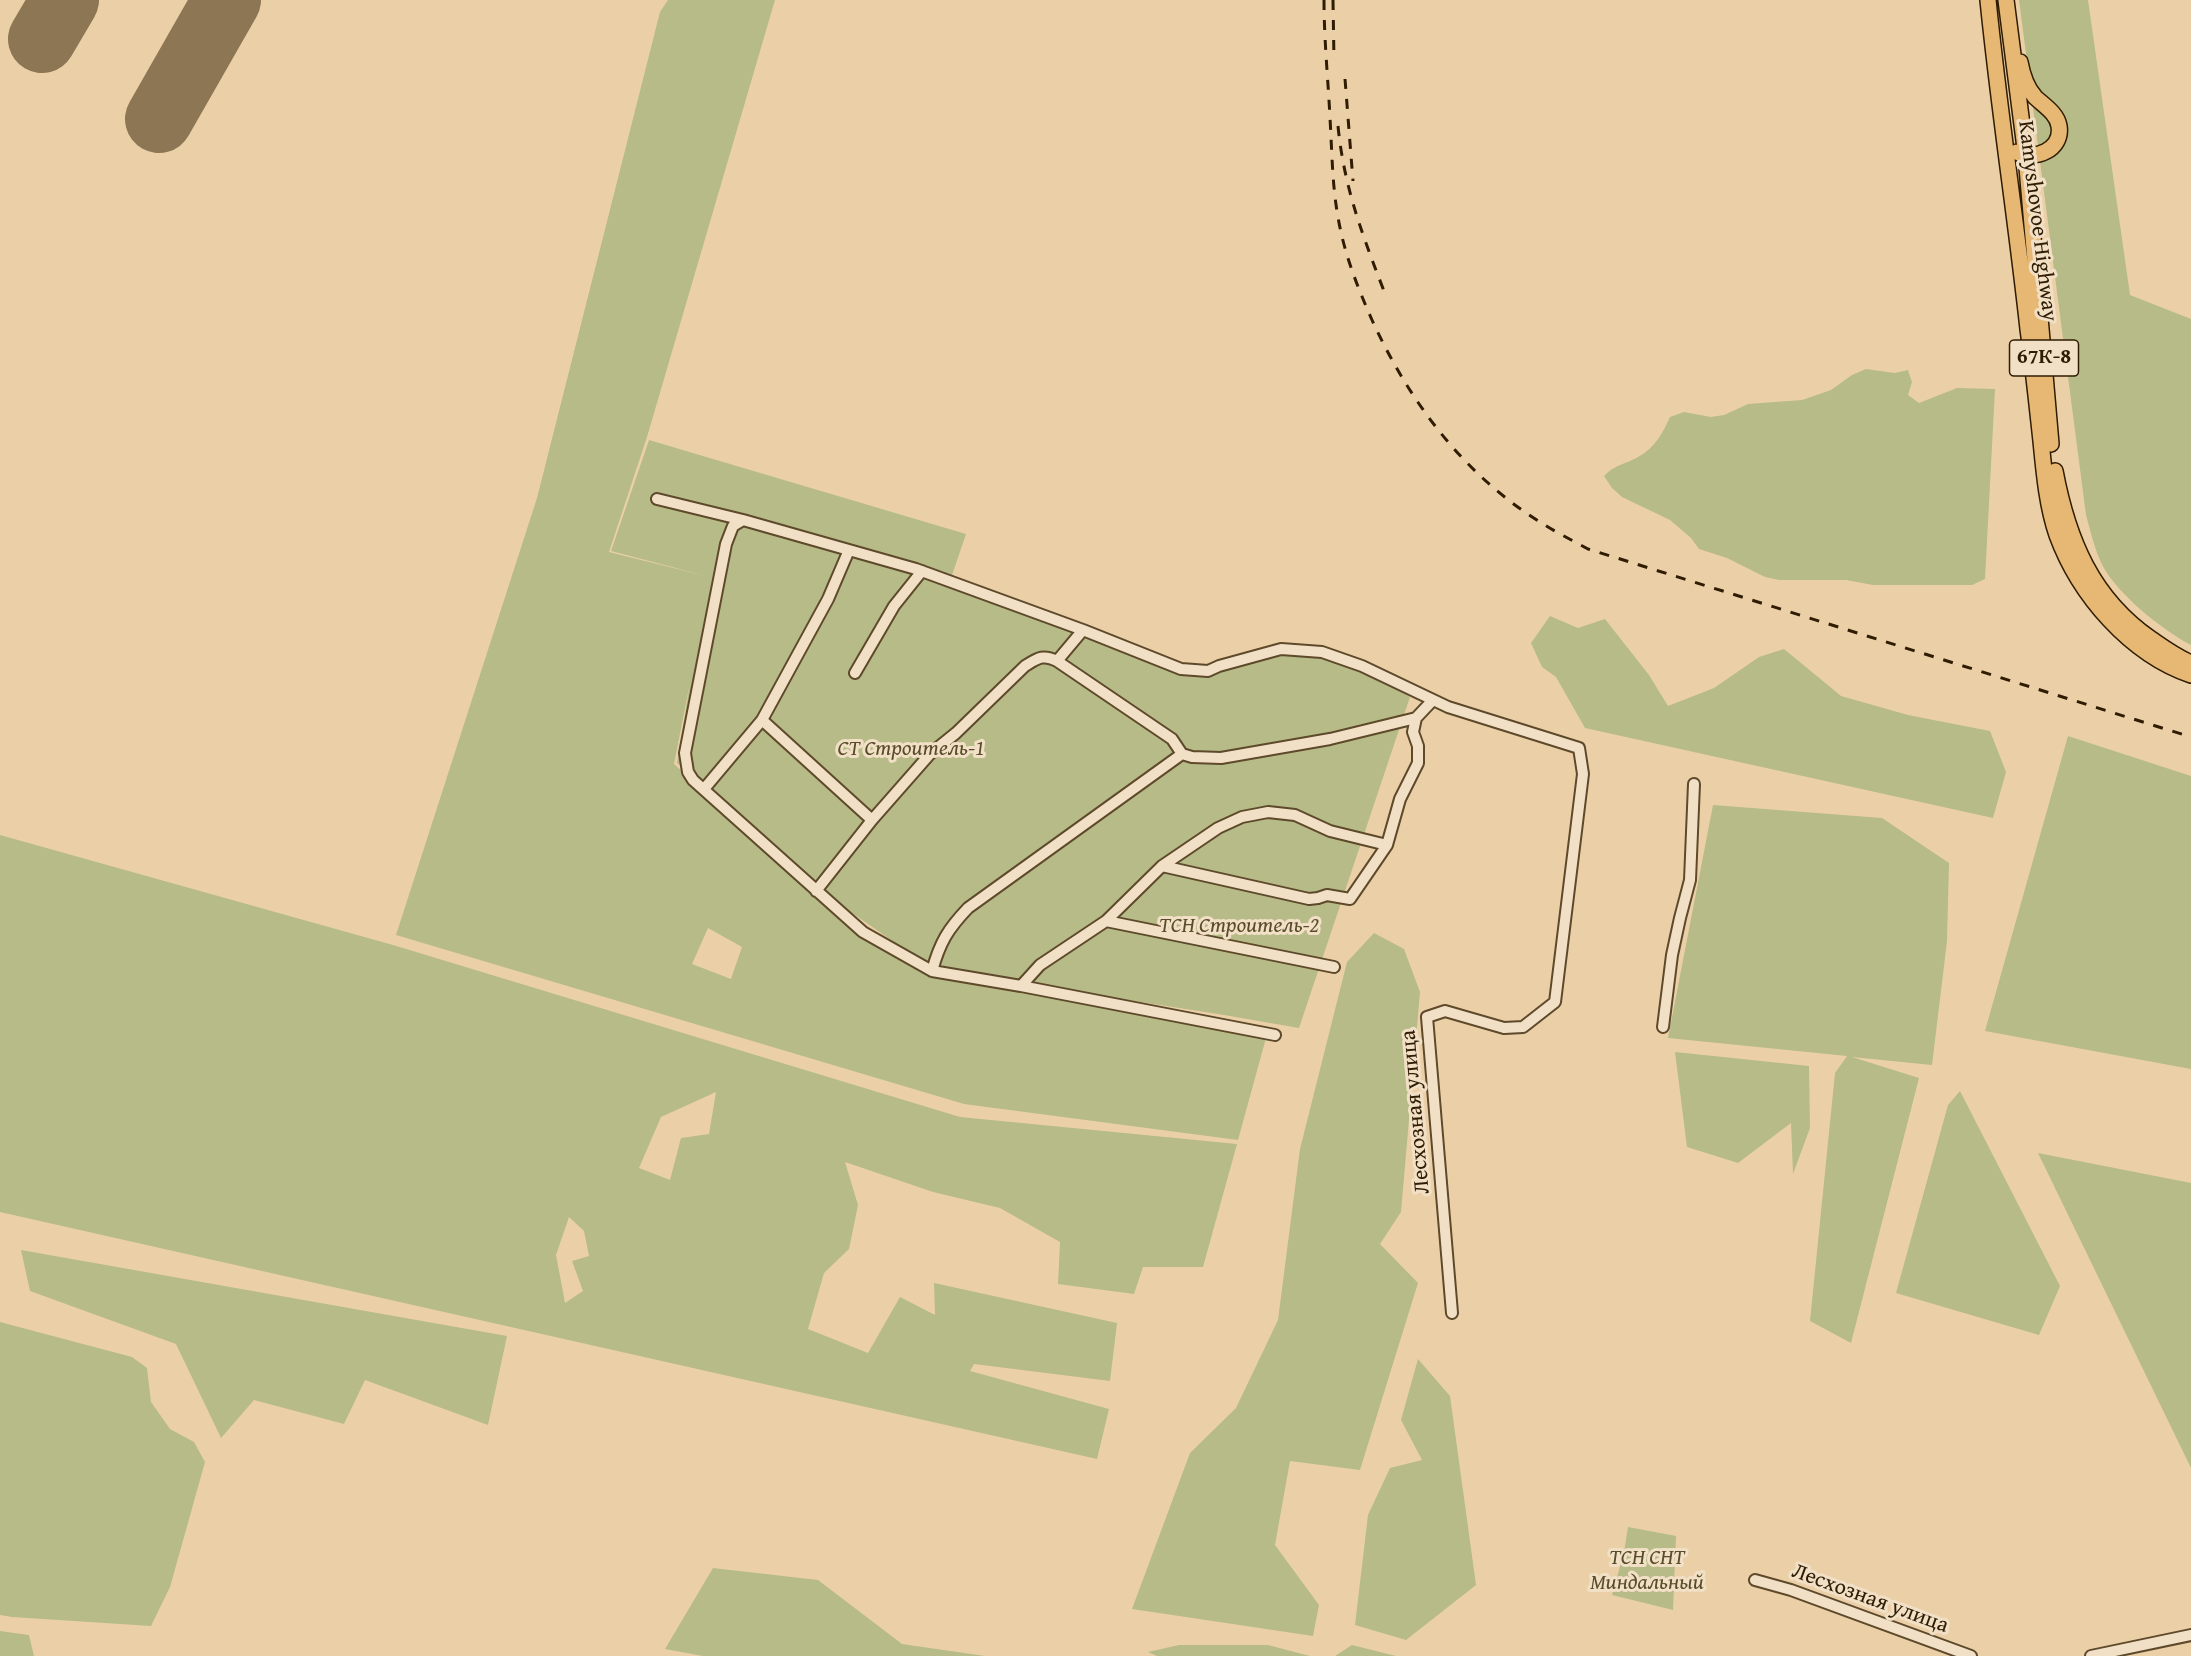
<!DOCTYPE html>
<meta charset="utf-8">
<style>
body{margin:0}
canvas{display:block;background:#ebd0a7}
</style>
<canvas width="2191" height="1656"></canvas>
<script>
const g = document.querySelector('canvas').getContext('2d');
g.lineJoin = 'round';
function paint(path, color) { g.fillStyle = color; g.fill(path, 'evenodd'); }
function stroke(path, color, width, dash) { g.strokeStyle = color; g.lineWidth = width; g.lineCap = dash ? 'butt' : 'round'; g.setLineDash(dash || []); g.stroke(path); }
function drawText(font, color, halo, rows, align = 'center') {
  g.font = font + ' "Gentium Book Plus",serif'; g.lineWidth = 6; g.setLineDash([]); g.textBaseline = 'middle'; g.strokeStyle = halo; g.fillStyle = color; for (const [text, x, y, turn = 0] of rows) {
    g.save(); g.translate(x, y); g.rotate((+turn || 0) * Math.PI / 180); g.textAlign = isNaN(turn) ? turn : align; if (halo) g.strokeText(text, 0, 0); g.fillText(text, 0, 0); g.restore();
  }
}
const green = new Path2D(`
 M668,0H775L647,437L609,552L710,577L611,551L649,440L966,534L949,584L1079,631L1054,662L1170,741C1174,745 1177,752 1182,756C1196,767 1267,754 1285,749C1263,749 1203,763 1185,753C1181,750 1177,742 1174,738L1060,661L1084,633L1181,671L1208,673L1280,651L1322,654L1362,667L1410,697L1299,1028L1224,1015L1025,984L1041,966L1106,924L1162,869L1218,830L1241,819L1268,814L1296,817L1295,812L1268,810L1241,815L1216,827L1160,866L1104,921L1038,963L1020,983L930,967L819,890L677,763L690,683L674,764L816,891L932,971L1030,990L1269,1027L1238,1140L964,1104L396,935L537,498L660,12ZM708,928L742,947L731,979L692,964Z
 M2019,0H2088L2130,295L2191,319V645C2164,631 2127,601 2109,576C2096,558 2092,536 2086,515Z
 M1866,369L1895,373L1908,370L1912,382L1908,395L1919,403L1957,388L1995,389L1985,579L1972,585H1873L1846,580H1779L1765,577L1727,558L1699,549L1691,538L1670,520L1622,497L1612,488L1604,476C1616,464 1624,465 1638,457C1655,448 1662,434 1670,417L1684,412L1711,417L1724,415L1748,404L1802,400L1831,390L1852,375Z
 M1550,616L1578,628L1605,619L1649,675L1668,706L1714,688L1759,657L1784,649L1841,696L1908,715L1990,731L2006,772L1993,818L1585,728L1556,677L1542,667L1531,643Z
 M2068,736L2191,776V1069L1985,1031Z
 M1713,805L1882,818L1949,863L1947,941L1932,1065L1852,1057L1919,1078L1851,1343L1810,1321L1835,1073L1847,1056L1668,1038Z
 M0,835L393,945L960,1117L1237,1144L1203,1267H1143L1134,1294L1058,1284L1060,1242L1000,1208L933,1192L845,1162L858,1205L849,1249L824,1273L808,1329L868,1353L900,1297L935,1315L934,1283L1117,1323L1110,1381L974,1364L970,1371L1109,1409L1097,1459L0,1212ZM716,1092L709,1134L681,1138L670,1180L639,1168L661,1117ZM569,1217L584,1231L589,1256L572,1261L583,1291L565,1303L556,1255Z
 M1374,933L1404,949L1420,992L1401,1212L1380,1244L1418,1283L1360,1470L1290,1461L1275,1545L1319,1605L1313,1636L1132,1609L1190,1453L1236,1408L1278,1320L1300,1149L1347,962Z
 M1675,1052L1809,1066L1810,1128L1793,1174L1791,1123L1738,1163L1687,1147Z
 M1960,1091L2060,1286L2039,1335L1896,1293L1948,1105Z
 M2038,1153L2191,1183V1468Z
 M21,1250L507,1336L488,1425L365,1380L344,1424L254,1400L221,1438L176,1344L30,1291Z
 M0,1322L132,1357L147,1368L151,1402L170,1429L194,1442L205,1462L170,1587L151,1626L12,1617L0,1615Z
 M1418,1359L1450,1396L1476,1585L1406,1640L1355,1625L1368,1515L1390,1468L1422,1460L1401,1420Z
 M1628,1527L1676,1536L1673,1610L1612,1595L1624,1552Z
 M713,1568L818,1580L902,1644L985,1656H703L665,1649Z
 M0,1631L29,1635L34,1656H0Z
 M1179,1645H1268L1310,1656H1157L1148,1652Z
 M1352,1645L1396,1656H1335Z`);
const runway = new Path2D(`
 M42,39L65,0
 M159,119L227,0`);
const minor = new Path2D(`
 M657,499L743,520L916,569L1083,630L1181,669L1208,671L1219,666L1281,649L1322,652L1362,666L1448,707L1579,748L1583,774L1555,1002L1523,1027L1504,1028L1445,1011L1427,1017L1452,1313
 M743,520L733,526L726,544L685,753L688,772L693,780L863,932L932,971L1021,986L1275,1035
 M1057,661L1083,630
 M855,673L894,606L922,571
 M762,720L872,820
 M704,789L762,720L828,599L849,550
 M1162,866L1309,899L1318,898L1327,895L1350,899L1387,845L1400,799L1418,763V746L1413,732L1416,718
 M816,891L872,820L930,754L956,733L1025,666C1038,658 1043,654 1057,661L1172,739L1182,754L1192,757L1221,758L1330,739L1416,718L1433,700
 M1106,921L1334,967
 M932,971C940,942 948,929 968,908L1182,754
 M1021,986L1040,965L1106,921L1162,866L1218,828L1242,817L1268,812L1295,815L1330,831L1387,845
 M1663,1027L1672,955L1680,918L1690,880L1694,784
 M1755,1580L1791,1590L1971,1656
 M2091,1656L2191,1635`);
const primary = new Path2D(`
 M1988,0C1999,110 2016,219 2028,329C2033,366 2037,404 2041,441C2044,472 2047,506 2057,535C2079,595 2130,654 2191,675
 M2006,0L2026,156L2051,444
 M2017,152C2034,161 2063,150 2059,126C2057,113 2043,105 2035,97C2027,88 2022,73 2020,62
 M2055,471C2068,540 2092,598 2151,639C2164,648 2176,657 2191,663`);
const rail = new Path2D(`
 M1324,0C1324,39 1328,78 1330,118C1332,151 1332,184 1338,217C1344,253 1357,286 1372,320C1409,401 1463,474 1540,522C1555,532 1572,540 1588,549L2191,737
 M1333,0L1334,60
 M1345,79L1353,181
 M1338,126C1344,187 1362,234 1384,291`);
const shields = [
 [2044,358,69]
];
const shieldNames = [
 ["67К-8",2044,358]
];
const streetNames = [
 ["Kamyshovoe Highway",2037,221,83],
 ["Лесхозная улица",1416,1112,-95],
 ["Лесхозная улица",1870,1599,20]
];
const parkNames = [
 ["СТ Строитель-1",911,749],
 ["ТСН Строитель-2",1239,926],
 ["ТСН СНТ",1647,1558],
 ["Миндальный",1647,1583]
];
paint(green, '#b6bb88');
stroke(runway, '#8d7654', 68);
stroke(minor, '#5e492b', 14);
stroke(primary, '#2f1c02', 18);
stroke(minor, '#f2e0c6', 10);
stroke(primary, '#e6b874', 15);
stroke(rail, '#2f1c02', 3, [10, 10]);
for (const [x, y, w] of shields) { const box = new Path2D(); box.roundRect(x - w / 2, y - 18, w, 36, 4.5); g.fillStyle = '#f2e0c6'; g.fill(box); stroke(box, '#2f1c02', 1.5); }
drawText('bold 21px', '#2f1c02', null, shieldNames);
drawText('22px', '#2f1c02', '#f2e0c6', streetNames);
drawText('italic 22px', '#584c2a', '#f2e0c6', parkNames);
</script>
